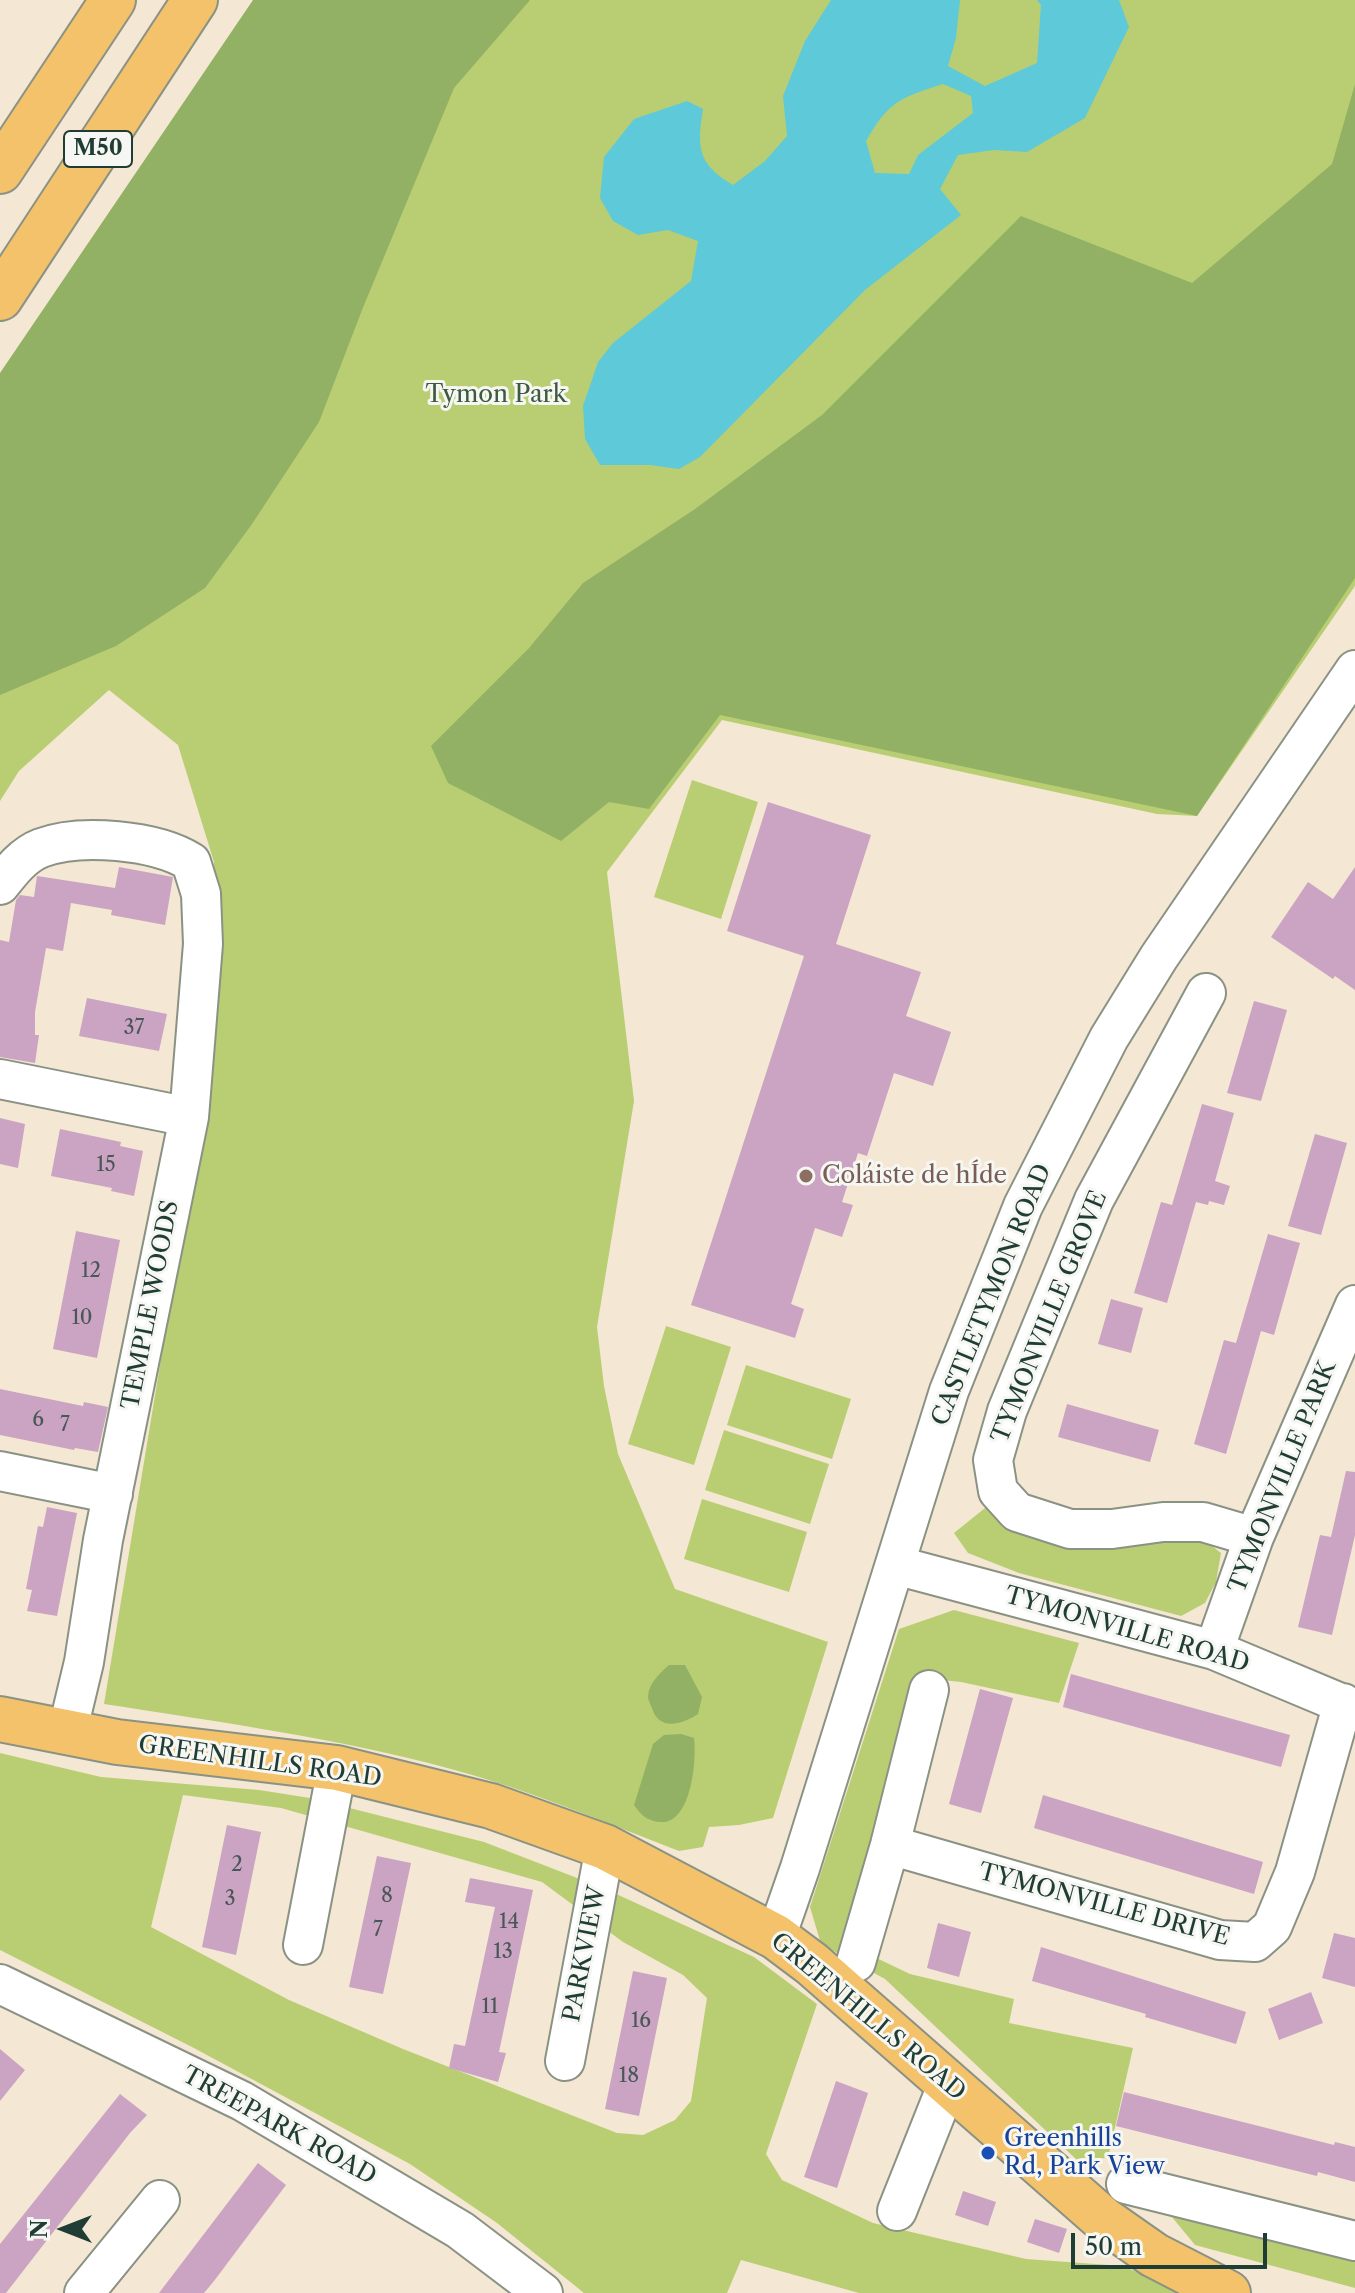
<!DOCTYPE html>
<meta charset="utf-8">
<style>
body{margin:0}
#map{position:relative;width:1355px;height:2293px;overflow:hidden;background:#f4e7d4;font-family:"Libre Caslon Text",serif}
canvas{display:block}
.north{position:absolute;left:24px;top:2189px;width:80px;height:80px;-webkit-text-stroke:6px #f6f6f2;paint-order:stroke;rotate:270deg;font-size:22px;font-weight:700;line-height:32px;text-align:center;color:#1f3d34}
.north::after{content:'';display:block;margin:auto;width:28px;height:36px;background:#1f3d34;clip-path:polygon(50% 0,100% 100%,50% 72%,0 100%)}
.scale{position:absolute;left:1071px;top:2233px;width:196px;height:36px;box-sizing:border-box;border:4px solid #1f3d34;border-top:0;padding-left:10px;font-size:24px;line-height:28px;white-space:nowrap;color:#1f3d34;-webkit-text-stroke:6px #f6f6f2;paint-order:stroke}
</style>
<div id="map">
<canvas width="1355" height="2293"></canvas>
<div class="north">N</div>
<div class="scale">50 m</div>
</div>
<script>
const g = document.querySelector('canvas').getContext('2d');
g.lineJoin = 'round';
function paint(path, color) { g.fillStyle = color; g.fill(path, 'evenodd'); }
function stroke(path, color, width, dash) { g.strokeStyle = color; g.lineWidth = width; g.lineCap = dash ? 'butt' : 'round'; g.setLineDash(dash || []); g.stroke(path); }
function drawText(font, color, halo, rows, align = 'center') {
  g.font = font + ' "Libre Caslon Text",serif'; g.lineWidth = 6; g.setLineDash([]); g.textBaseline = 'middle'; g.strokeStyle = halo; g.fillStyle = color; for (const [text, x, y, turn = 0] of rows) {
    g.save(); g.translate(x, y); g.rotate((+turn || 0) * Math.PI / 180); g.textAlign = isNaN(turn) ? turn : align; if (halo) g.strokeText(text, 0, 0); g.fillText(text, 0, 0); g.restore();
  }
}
const green = new Path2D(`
 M279,0H1355V586L1197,816L1157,814L722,720L607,872L634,1101L597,1327L604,1386L618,1454L675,1589L828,1642L773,1818L739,1825L709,1827L703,1847L679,1851C604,1822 529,1790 451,1769C337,1738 220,1722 104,1704L181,1238L214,862L178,745L109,690L19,771L0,801V436Z
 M692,780L758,802L721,919L654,897Z
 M666,1326L731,1347L694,1465L628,1444Z
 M746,1365L851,1399L832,1459L727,1425Z
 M724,1430L829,1464L810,1524L705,1490Z
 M702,1499L807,1532L789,1592L684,1559Z
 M990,1504L1014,1530L1097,1549L1194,1532L1221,1553L1216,1582L1205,1603L1181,1616L1019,1573L968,1553L954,1533Z
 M954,1610L1079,1643L1059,1703L961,1682L914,1677L845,1943L910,1974L1014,1999L1009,2023L1133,2048L1108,2158L1077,2160L885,1979L821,1944L810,1907L899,1629Z
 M0,1753L101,1777L259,1790L310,1798L484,1842L603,1888L754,1957L817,2004L766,2154L782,2180L873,2223L1026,2259L1123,2266L1184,2293H859L741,2260L727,2293H584L497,2223L410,2164L192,2047L0,1950ZM183,1795L281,1808L542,1882L623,1942L683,1975L707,1998L691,2101L675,2120L643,2135L617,2133L403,2049L289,2000L151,1927Z
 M1167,2211L1355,2254V2288L1195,2245Z`);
const forest = new Path2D(`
 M253,0H530L454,88L362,310L319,422L252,524L205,588L116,646L0,695V373Z
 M1355,84V578L1197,816L720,715L649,809L609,802L561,841L448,783L431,746L529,648L583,583L695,509L822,415L1021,216L1192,283L1332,164Z
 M669,1665H685L702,1697L698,1714C683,1724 659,1732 652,1708C650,1704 648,1700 648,1696C649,1683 660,1673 669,1665Z
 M681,1734L694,1738C697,1761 691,1825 660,1822C647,1821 641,1815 634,1805L653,1744L664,1735Z`);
const water = new Path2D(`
 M831,0H960L956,38L948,66L985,86L1037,63L1041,5L1037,0H1119L1129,27L1085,118L1027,152L994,150L958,155L940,189L961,215L865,290L700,457L679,469L650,465H600L585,439L583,406L598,362L613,343L691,281L698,241L668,230L638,235L613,221L600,198L604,157L634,119L687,101L703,109C697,147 697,164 733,185L765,161L787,136L783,96L805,41ZM943,84L971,96L973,113L918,155L909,174L875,173L866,141C889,101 900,98 943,84Z`);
const building = new Path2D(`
 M768,802L871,835L836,944L921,972L906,1016L951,1032L933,1086L894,1073L867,1156L858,1153L842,1202L853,1205L842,1237L815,1228L791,1304L804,1309L795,1338L691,1305L804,956L727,931Z
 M119,867L173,877L165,925L111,915L112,910L71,903L63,951L46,948L35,1012V1035H39L35,1063L0,1057V940L9,942L16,900L20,895L34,897L37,876L115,888Z
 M1355,867V990L1335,976L1333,979L1271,937L1308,882L1333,899Z
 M87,998L167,1014L159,1051L79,1036Z
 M1254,1001L1287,1010L1261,1101L1227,1093Z
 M1202,1104L1234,1113L1215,1181L1230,1186L1224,1205L1209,1201L1208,1205L1196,1202L1167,1303L1134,1293L1161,1202L1172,1205Z
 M0,1118L25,1124L18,1168L0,1164Z
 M60,1129L121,1142L120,1146L143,1151L134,1196L111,1191L112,1188L51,1176Z
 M1315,1134L1347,1143L1321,1235L1288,1226Z
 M76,1231L120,1240L97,1358L53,1349Z
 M1268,1234L1300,1243L1274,1335L1261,1331L1226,1454L1194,1444L1224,1340L1236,1343Z
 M1111,1299L1143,1308L1131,1353L1098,1344Z
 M0,1389L83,1406L84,1402L108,1407L98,1452L75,1448L74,1450L0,1435Z
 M1067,1404L1159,1430L1150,1462L1058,1437Z
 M1346,1471L1355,1472V1535L1332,1635L1298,1627L1320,1535L1331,1537Z
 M47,1507L77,1513L57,1616L27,1611L32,1590L26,1589L38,1526L43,1527Z
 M1071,1674L1290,1735L1281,1767L1063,1707Z
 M980,1689L1013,1698L981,1813L949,1804Z
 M1043,1795L1263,1862L1254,1894L1034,1828Z
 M227,1825L261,1832L236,1955L202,1947Z
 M377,1856L411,1863L383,1994L349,1987Z
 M470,1878L533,1890L499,2052L506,2053L498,2082L449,2068L454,2044L465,2046L495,1907L465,1902Z
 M938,1923L971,1932L959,1977L927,1968Z
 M1334,1933L1355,1938V1987L1322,1978Z
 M1041,1947L1246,2012L1236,2044L1145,2017L1146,2014L1032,1981Z
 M633,1971L667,1978L639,2116L605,2109Z
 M1311,1992L1323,2023L1279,2040L1268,2009Z
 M0,2049L25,2070L0,2101Z
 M836,2081L868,2093L837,2188L804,2177Z
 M1124,2092L1334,2145L1335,2142L1355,2147V2182L1318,2172L1317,2176L1116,2126Z
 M120,2094L147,2115L130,2133L6,2293H0V2244Z
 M258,2163L286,2185L214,2281L204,2293H159Z
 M963,2191L996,2202L988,2226L955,2215Z
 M1035,2219L1067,2229L1059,2253L1027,2242Z`);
const minor = new Path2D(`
 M0,885C11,871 23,855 41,848C80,833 156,840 191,862L201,894L203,944L189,1117L103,1540L84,1662L67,1733
 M1206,993L1094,1200L1007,1411L993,1460L998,1491L1017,1512L1070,1529H1112L1163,1522H1203L1254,1537
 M0,1079L189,1117
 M0,1471L113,1494
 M895,1565L1214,1650L1355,1709
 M1214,1650L1254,1537L1355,1305
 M890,1845L1220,1940L1255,1942L1272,1927L1295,1872L1343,1703
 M776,1937L800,1868L949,1391L1023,1206L1109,1038L1159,957L1355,670
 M303,1945L337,1768
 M856,1962L890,1845L929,1690
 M0,1984L242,2101L460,2230L543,2293
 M565,2061L605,1847
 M1126,2184L1355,2241
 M897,2211L948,2083
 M84,2293L160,2200`);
const major = new Path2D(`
 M0,1719L117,1742L337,1768L491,1806L605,1847L776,1937L812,1964L1104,2220L1154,2255L1228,2293`);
const highway = new Path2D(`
 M0,171L113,0
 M0,298L195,0`);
const markers = [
 [806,1176,8,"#8d6e63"],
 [988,2153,8,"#1a4fb4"]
];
const numberNames = [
 ["37",134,1028],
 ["15",106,1165],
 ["12",91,1271],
 ["10",82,1318],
 ["6",38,1420],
 ["7",65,1425],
 ["2",237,1865],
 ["8",387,1896],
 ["3",230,1899],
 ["14",509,1922],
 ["7",378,1930],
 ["13",503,1952],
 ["11",490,2007],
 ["16",641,2021],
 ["18",629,2076]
];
const shields = [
 [98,149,68]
];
const shieldNames = [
 ["M50",98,149]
];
const parkNames = [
 ["Tymon Park",496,395]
];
const educationNames = [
 ["Coláiste de hÍde",822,1176]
];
const streetNames = [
 ["CASTLETYMON ROAD",992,1295,-68],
 ["TEMPLE WOODS",151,1305,-79],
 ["TYMONVILLE GROVE",1050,1317,-68],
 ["TYMONVILLE PARK",1283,1477,-68],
 ["TYMONVILLE ROAD",1127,1630,16],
 ["GREENHILLS ROAD",260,1762,8],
 ["TYMONVILLE DRIVE",1104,1905,15],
 ["PARKVIEW",585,1954,-79],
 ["GREENHILLS ROAD",868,2017,40],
 ["TREEPARK ROAD",279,2126,29]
];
const transitNames = [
 ["Greenhills",1004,2139],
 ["Rd, Park View",1004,2167]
];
paint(green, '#b9ce72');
paint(forest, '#92b164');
paint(water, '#5ec9d8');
paint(building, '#caa4c2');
stroke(minor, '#8a9284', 42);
stroke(major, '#8a9284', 48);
stroke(highway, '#8a9284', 48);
stroke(minor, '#fff', 38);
stroke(major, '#f3c26a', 44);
stroke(highway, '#f3c26a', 44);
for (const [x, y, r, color] of markers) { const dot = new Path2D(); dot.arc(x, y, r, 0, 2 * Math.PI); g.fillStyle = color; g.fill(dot); stroke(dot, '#f6f6f2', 3); }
drawText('20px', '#4a5758', null, numberNames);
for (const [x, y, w] of shields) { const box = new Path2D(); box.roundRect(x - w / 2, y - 18, w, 36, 6); g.fillStyle = '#f6f6f2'; g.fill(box); stroke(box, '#1f3d34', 2); }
drawText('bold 22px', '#1f3d34', null, shieldNames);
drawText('24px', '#3e5a40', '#f6f6f2', parkNames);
drawText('24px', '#785e54', '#f6f6f2', educationNames, 'left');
drawText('24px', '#1f3d34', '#f6f6f2', streetNames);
drawText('24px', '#164399', '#f6f6f2', transitNames, 'left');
</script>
